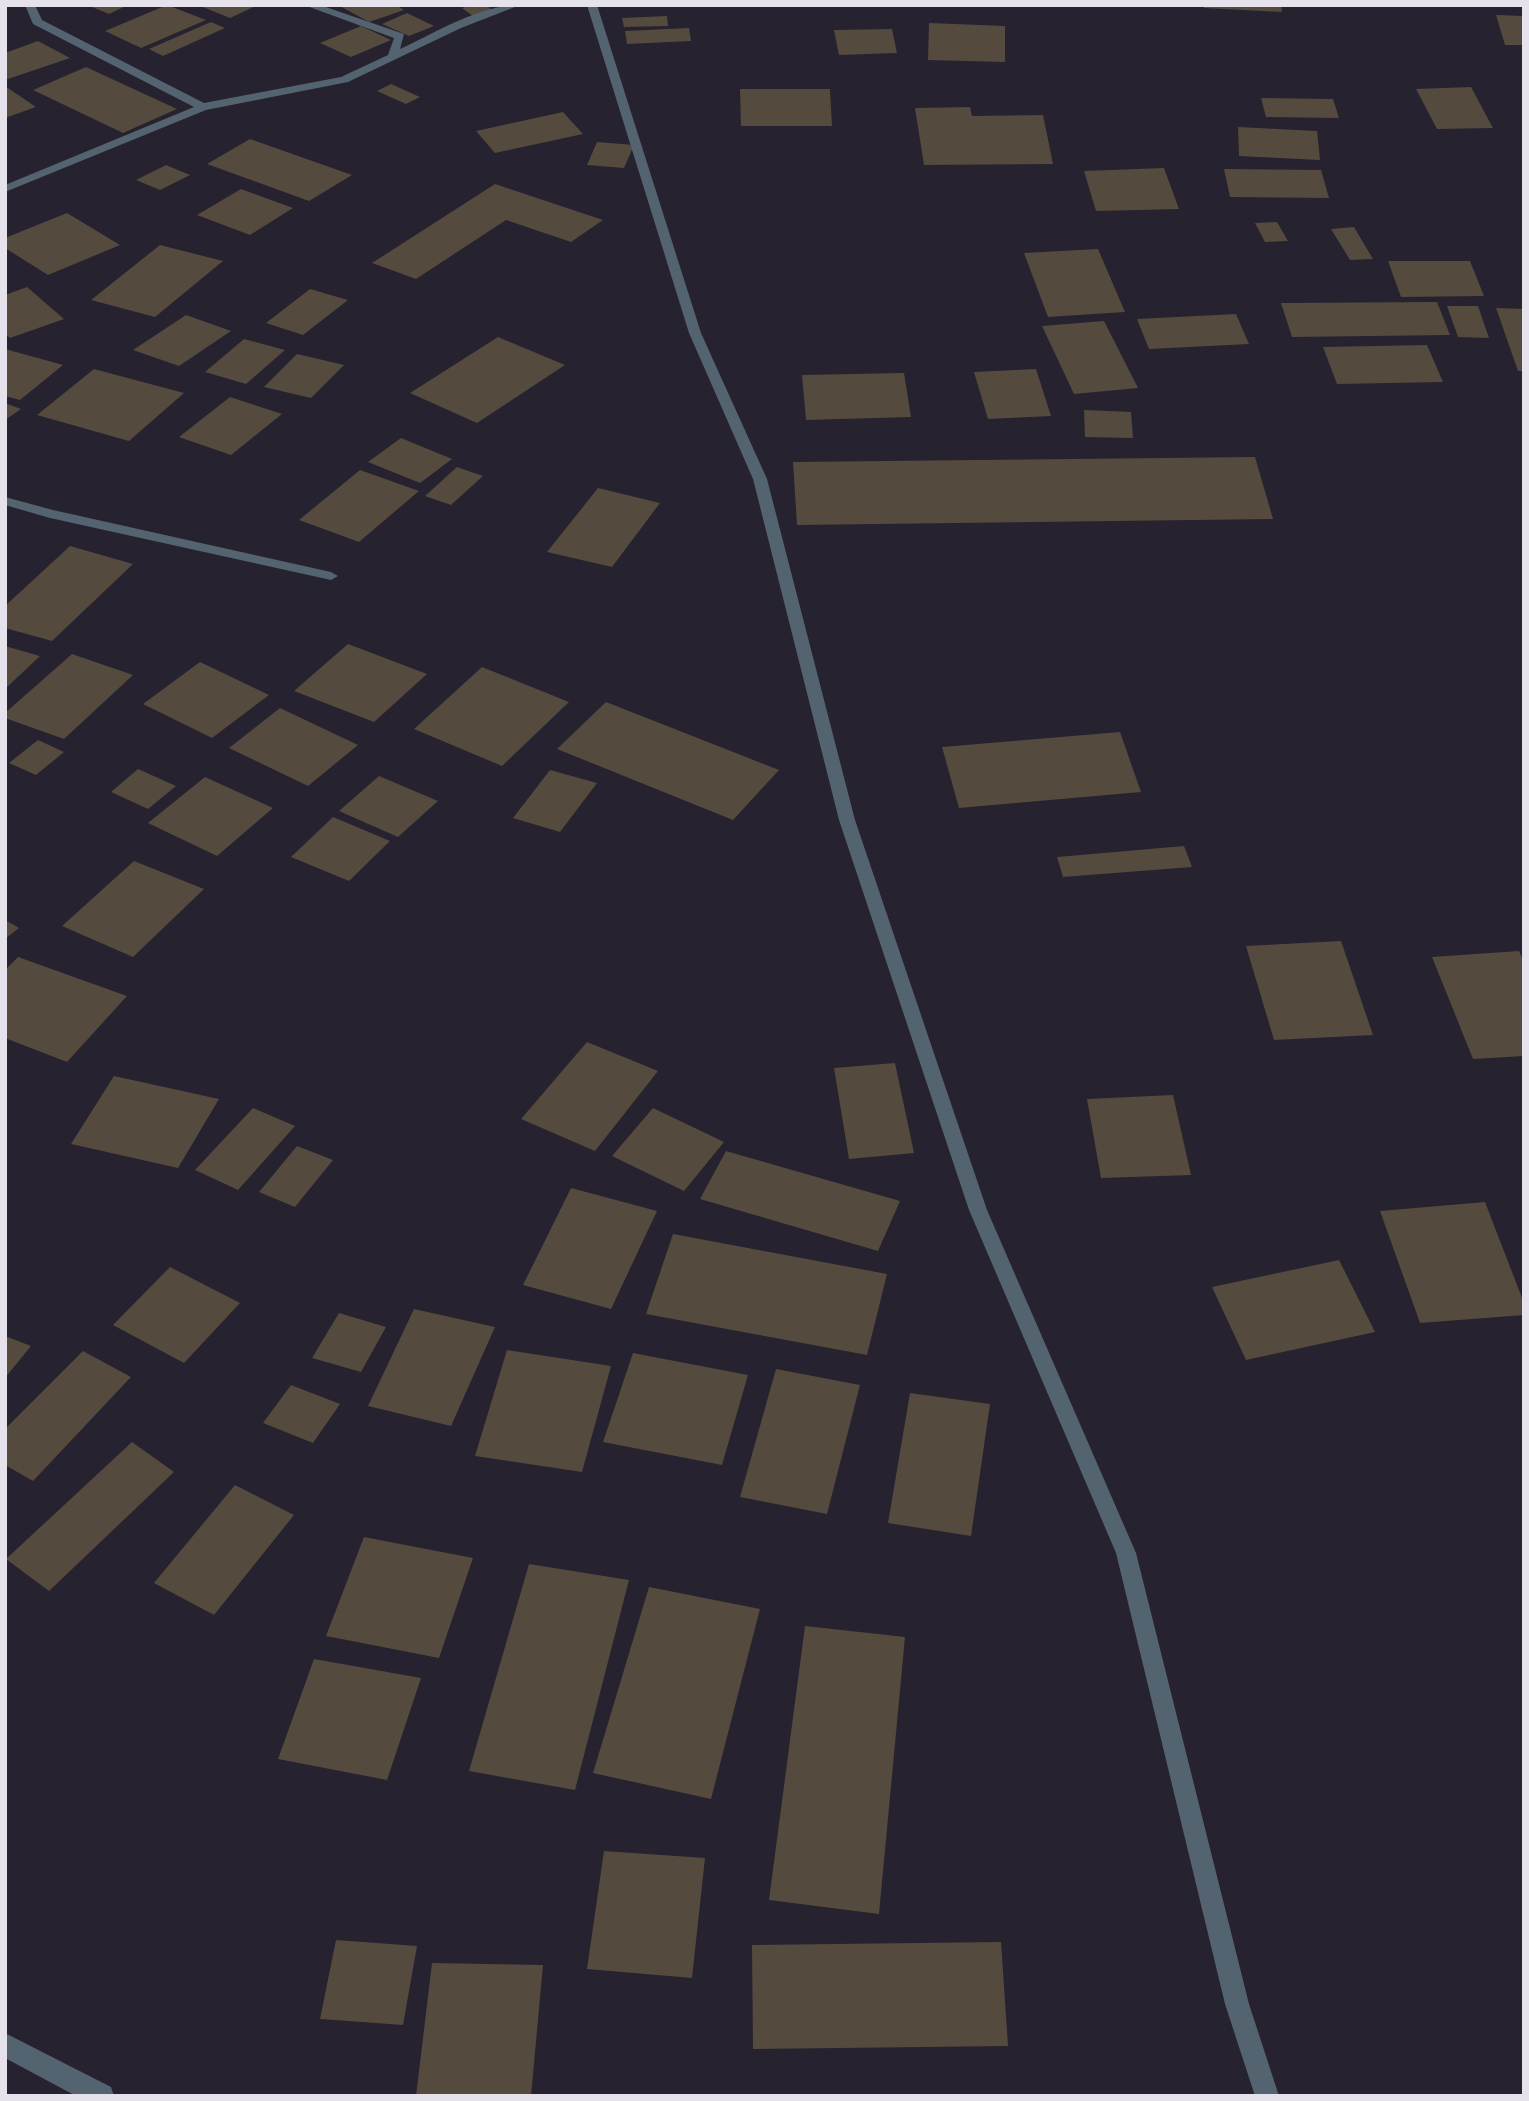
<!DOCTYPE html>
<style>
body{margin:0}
#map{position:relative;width:1529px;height:2101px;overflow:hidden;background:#26222f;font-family:"Roboto Condensed",sans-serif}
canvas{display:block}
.frame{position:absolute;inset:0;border:7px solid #e5e2eb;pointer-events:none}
</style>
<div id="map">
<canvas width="1529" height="2101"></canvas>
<div class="frame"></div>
</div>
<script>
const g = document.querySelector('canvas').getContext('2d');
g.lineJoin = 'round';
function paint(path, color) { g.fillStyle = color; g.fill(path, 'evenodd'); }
const building = new Path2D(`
 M87,5H128L109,14Z
 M167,5L206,20L141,48L105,31Z
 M198,5H258L230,18Z
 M338,5H396L404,10L369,22Z
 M472,5H486L493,11L473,16L462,8Z
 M1204,5H1281L1282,12L1204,8Z
 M407,13L434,26L409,36L382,24Z
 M1496,15L1524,16V45H1505Z
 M667,16L668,26L624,27L622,18Z
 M211,22L225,28L163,56L149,49Z
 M929,23L1005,26V62L928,60Z
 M361,26L391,40L351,57L320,43Z
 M689,28L691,41L627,44L625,31Z
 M892,29L897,53L839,55L834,30Z
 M38,41L70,58L5,80V53Z
 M86,67L177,109L123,133L33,90Z
 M391,84L420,97L406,104L377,91Z
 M5,86L36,107L5,118Z
 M1471,87L1493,128L1437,129L1416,89Z
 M740,89H830L832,126H741Z
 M1261,98L1333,99L1339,118L1266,117Z
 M970,107L972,116L1043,115L1053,164L924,165L915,108Z
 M563,112L583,134L495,153L476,131Z
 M1238,127L1317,131L1320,160L1239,156Z
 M250,139L352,175L309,201L207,164Z
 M597,142L634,145L624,168L587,165Z
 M166,165L190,175L160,190L136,180Z
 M1164,168L1179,209L1096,211L1084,171Z
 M1224,169L1321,170L1329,198L1230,197Z
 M495,184L603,220L571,242L506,220L416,279L372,263Z
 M241,189L293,208L250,235L197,215Z
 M67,213L120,245L48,275L5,248V238Z
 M1277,222L1288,241L1265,242L1255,223Z
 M1354,227L1373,259L1350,260L1331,229Z
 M160,245L223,261L155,317L91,300Z
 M1098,249L1125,312L1048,317L1024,253Z
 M1388,261H1470L1484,296L1401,297Z
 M27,287L64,319L10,338L5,334V295Z
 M310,289L348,300L303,335L266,323Z
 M1437,302L1450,335L1292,337L1281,303Z
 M1447,306H1478L1489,338L1458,337Z
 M1496,308L1524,309V371H1518Z
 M1236,314L1249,344L1149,349L1137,319Z
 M186,315L231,331L179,366L133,350Z
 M1104,321L1138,388L1074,394L1042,326Z
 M498,337L565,365L477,423L410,393Z
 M244,339L285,350L246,384L205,372Z
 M1427,345L1443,382L1337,384L1323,347Z
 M5,349L63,365L20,400L5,396Z
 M297,354L344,365L311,398L264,387Z
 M94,369L184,393L129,441L37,415Z
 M1036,369L1051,416L988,419L974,372Z
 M904,373L911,417L806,420L802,375Z
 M230,397L282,414L231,455L179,437Z
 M5,403L21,409L5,420Z
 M1084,410L1131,412L1133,438L1085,437Z
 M401,438L452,459L420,483L368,462Z
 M1255,457L1273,519L797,525L793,462Z
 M457,467L483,476L451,505L425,496Z
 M360,470L419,491L359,542L299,520Z
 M598,488L660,503L612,567L547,552Z
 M70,546L133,564L52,641L5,628V606Z
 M348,644L427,674L374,722L294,691Z
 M5,646L40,656L5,689Z
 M72,654L133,675L64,739L5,718V713Z
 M200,662L269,695L212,738L143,704Z
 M482,667L569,702L502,766L414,729Z
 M606,702L779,770L733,820L557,749Z
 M280,708L358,745L308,786L229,748Z
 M1120,732L1141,792L959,808L942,747Z
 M38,740L64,752L36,775L9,763Z
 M138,769L176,786L148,809L111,792Z
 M550,770L597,783L560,832L513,818Z
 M379,776L438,801L398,837L339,811Z
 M205,777L273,808L217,856L148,823Z
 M333,817L390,841L349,881L291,857Z
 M1184,846L1192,867L1063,877L1057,857Z
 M134,861L204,889L133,957L62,926Z
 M5,920L19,928L5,939Z
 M1341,941L1373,1035L1274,1040L1246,946Z
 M1519,951L1524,962V1056L1473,1059L1432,957Z
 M18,957L127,996L67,1062L5,1038V970Z
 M587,1042L658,1071L595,1151L521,1119Z
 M895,1063L914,1153L849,1159L834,1068Z
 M114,1076L219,1099L178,1168L71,1144Z
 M1173,1095L1191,1175L1101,1178L1087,1099Z
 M253,1108L295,1126L238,1190L195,1170Z
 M653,1108L724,1142L684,1191L612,1156Z
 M297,1146L333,1160L295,1207L259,1192Z
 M726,1151L900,1201L878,1251L700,1199Z
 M571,1188L657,1211L611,1309L523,1285Z
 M1485,1202L1524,1303V1315L1420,1323L1380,1211Z
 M673,1234L887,1274L867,1355L646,1314Z
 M1339,1260L1375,1332L1246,1360L1212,1287Z
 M170,1267L240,1303L184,1363L113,1325Z
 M414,1309L495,1327L451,1426L368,1406Z
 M339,1313L386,1327L361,1372L312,1358Z
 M5,1336L31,1346L5,1378Z
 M507,1350L611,1366L582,1472L475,1456Z
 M83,1351L131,1377L33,1481L5,1465V1429Z
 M633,1353L748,1375L722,1465L603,1442Z
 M776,1369L860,1385L827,1514L740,1497Z
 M291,1385L340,1404L313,1443L263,1423Z
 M910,1393L990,1404L971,1536L888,1523Z
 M132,1442L174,1472L49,1591L6,1559Z
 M235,1485L294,1515L214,1615L154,1583Z
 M364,1537L473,1558L439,1658L326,1636Z
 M529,1564L629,1580L575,1790L469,1771Z
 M649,1587L760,1609L711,1799L593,1773Z
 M805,1626L905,1637L879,1914L769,1900Z
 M314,1659L421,1678L387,1780L278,1759Z
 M604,1851L705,1858L692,1978L587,1969Z
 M336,1940L417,1946L403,2025L320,2019Z
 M1001,1942L1008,2046L753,2049L752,1945Z
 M432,1963L543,1965L531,2096H416Z`);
const street = new Path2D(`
 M25,5H35L42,20L204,103L341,77L388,55L394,38L304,5H320L404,34L400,49C437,32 479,5 520,5L461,28L348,82L206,110L5,192V185L194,107L33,24Z
 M587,5H597L701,333L767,479L855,820L987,1210L1136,1553L1249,2004L1279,2096H1255L1225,2004L1116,1553L969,1210L839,820L753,479L689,333Z
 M5,497L53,510L331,572L338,576L331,580L50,518L5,505Z
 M5,2033L111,2087L114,2096H76L5,2058Z`);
paint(building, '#554a3e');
paint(street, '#53636f');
</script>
